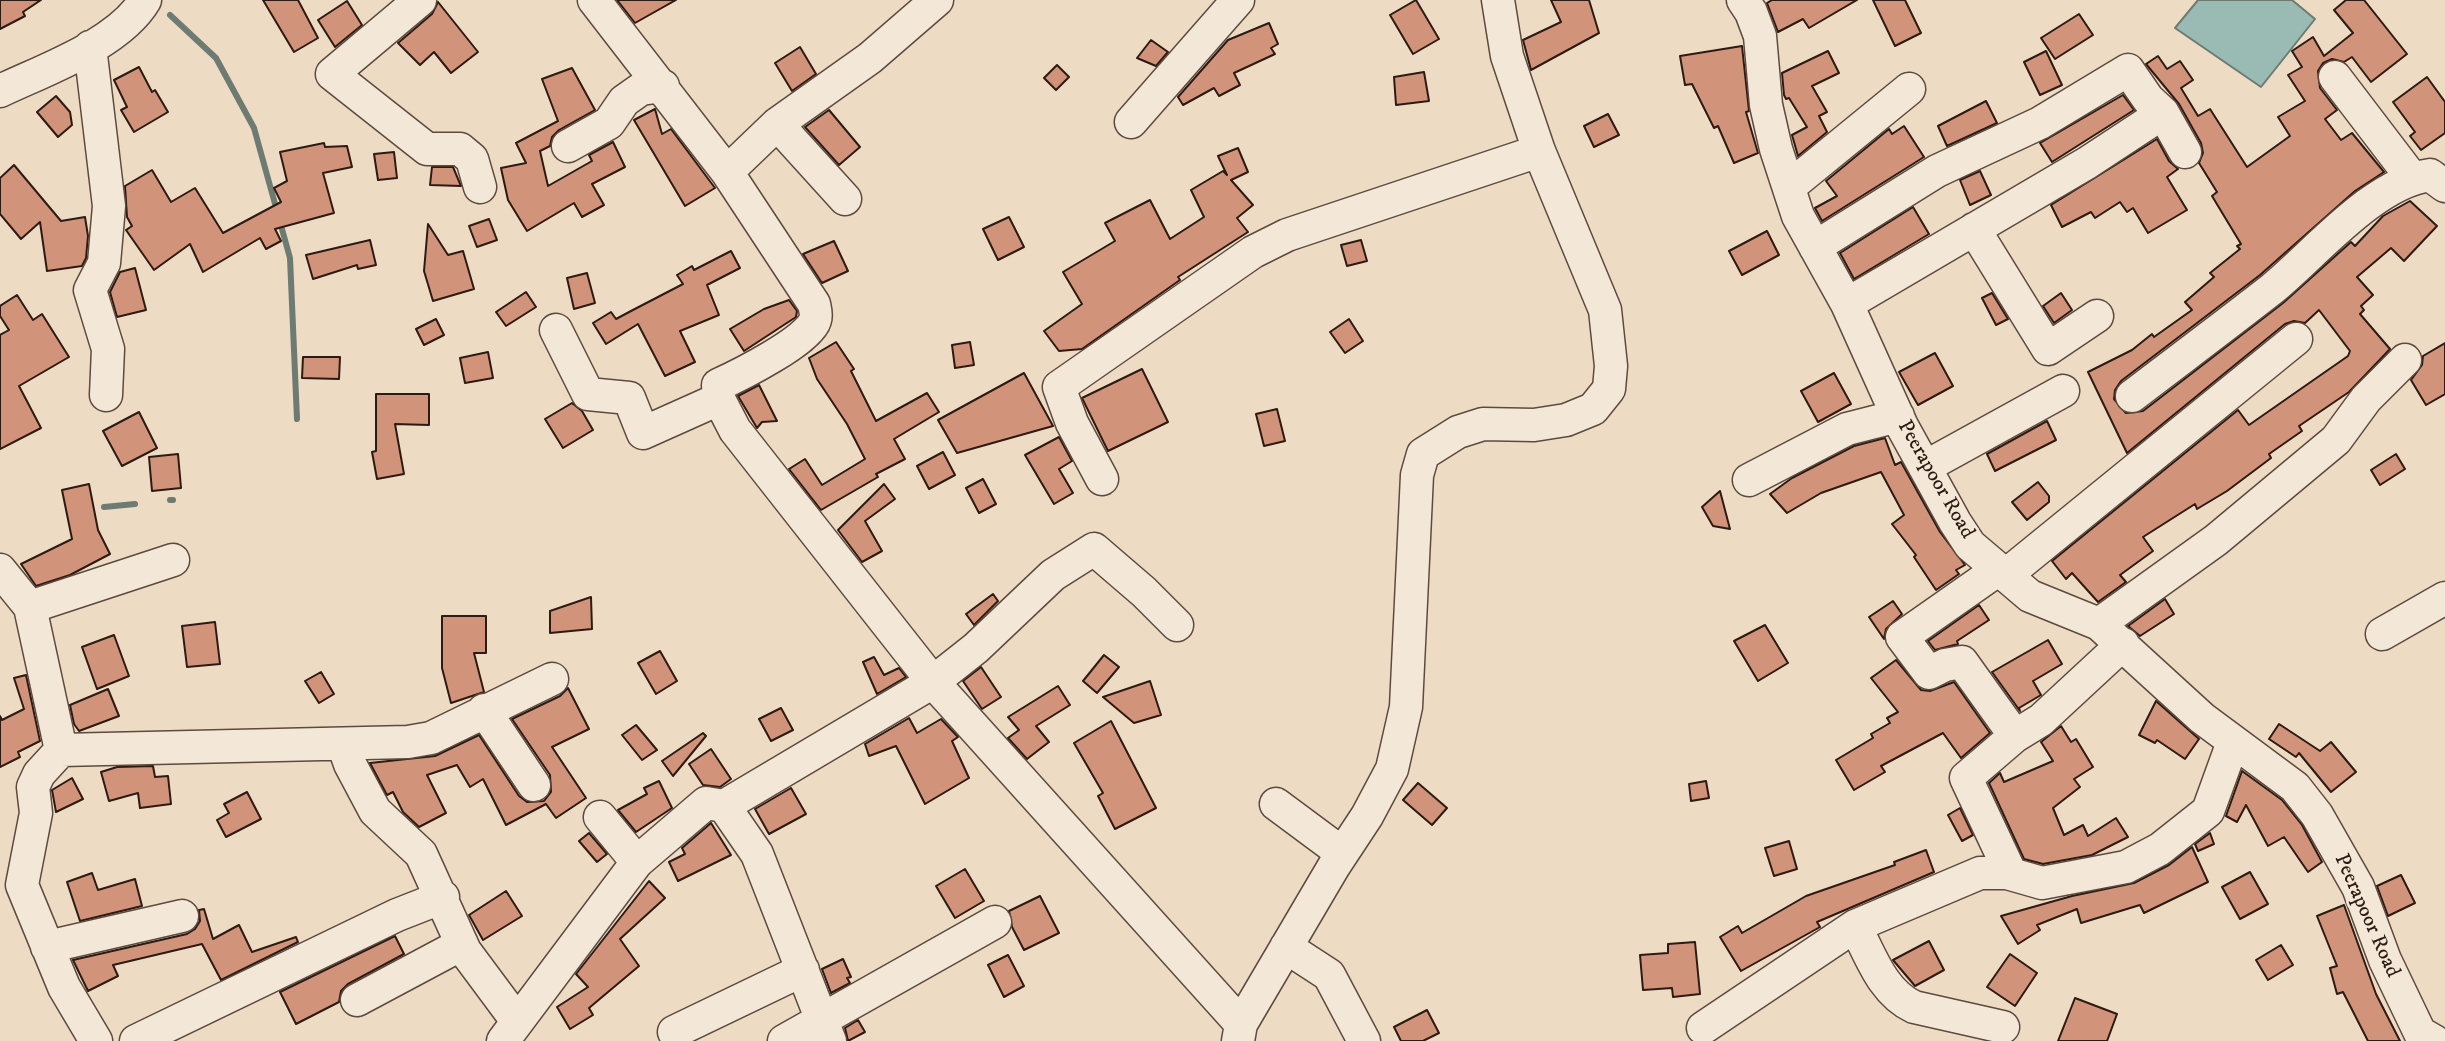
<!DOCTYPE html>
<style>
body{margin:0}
canvas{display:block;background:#eddbc3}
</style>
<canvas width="2445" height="1041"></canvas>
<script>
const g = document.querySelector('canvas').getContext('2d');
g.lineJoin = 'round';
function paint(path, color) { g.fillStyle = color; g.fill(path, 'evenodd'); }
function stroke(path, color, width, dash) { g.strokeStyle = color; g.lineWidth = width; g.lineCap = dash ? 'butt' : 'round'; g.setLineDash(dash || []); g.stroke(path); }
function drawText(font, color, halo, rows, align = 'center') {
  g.font = font + ' "IM FELL DW Pica",serif'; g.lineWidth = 5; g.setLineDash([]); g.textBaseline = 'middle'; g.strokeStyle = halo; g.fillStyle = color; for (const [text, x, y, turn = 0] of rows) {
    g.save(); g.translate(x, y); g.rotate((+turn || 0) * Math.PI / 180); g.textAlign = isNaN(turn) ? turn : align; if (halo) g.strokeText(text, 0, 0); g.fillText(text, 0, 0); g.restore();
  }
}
const water = new Path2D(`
 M2198,0H2292L2315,19L2261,87L2175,28Z`);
const stream = new Path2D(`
 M170,15L216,58L254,128L290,258L297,419
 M170,500H173
 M104,507L135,504`);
const building = new Path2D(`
 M0,0H41L23,12L25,16L0,29Z
 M263,0H298L318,38L294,52Z
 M617,0H676L635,23Z
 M1416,0L1439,39L1413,54L1390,15Z
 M1551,0H1589L1599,33L1531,70L1523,40L1561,22Z
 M1772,0H1857L1809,28L1803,19L1778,32L1767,3Z
 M1873,0H1905L1921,33L1895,46Z
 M2346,0H2364L2407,54L2371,82L2352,57L2344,62L2332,59L2323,63L2318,71L2320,88L2337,110L2325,119L2341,140L2352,133L2384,172L2355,191L2260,275L2121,381L2115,390L2114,399L2126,413L2143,411L2283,303L2351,242L2355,246L2383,216L2410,201L2437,226L2404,261L2391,248L2357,277L2373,295L2361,306L2364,310L2360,314L2390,349L2349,392L2299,426L2302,431L2269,454L2271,458L2227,491L2197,509L2195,504L2143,537L2153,551L2120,575L2126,582L2098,602L2072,573L2066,579L2052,561L2238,410L2249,425L2348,356L2350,351L2319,310L2305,323L2294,321L2285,324L2127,453L2088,372L2132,350L2152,334L2154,337L2192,310L2185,302L2214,277L2210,273L2240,249L2237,246L2241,244L2212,196L2217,192L2199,163L2203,153L2201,143L2179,104L2146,64L2158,56L2167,69L2180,61L2193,80L2181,88L2198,116L2210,109L2247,167L2290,136L2278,117L2305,101L2288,75L2302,67L2292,51L2313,37L2324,56L2353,33L2334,10Z
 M347,1L362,25L335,47L318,20Z
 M438,2L478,52L451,73L434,52L420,65L398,43L432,14Z
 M2079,14L2093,35L2055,59L2041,38Z
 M1269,23L1278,44L1271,48L1275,54L1234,73L1240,85L1219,96L1214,88L1183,105L1178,97L1228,40Z
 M1151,40L1168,52L1156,66L1137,58Z
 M1742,46L1749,111L1746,112L1758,153L1734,163L1718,126L1714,128L1692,84L1685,85L1680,56Z
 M800,47L816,74L792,91L775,63Z
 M1828,51L1839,73L1812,86L1827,112L1819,116L1827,132L1798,156L1792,135L1807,127L1789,98L1786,99L1784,95L1782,73Z
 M2046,51L2062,85L2040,95L2024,62Z
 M1057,65L1069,77L1056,90L1044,78Z
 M139,67L152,92L155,90L168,112L134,132L121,110L127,107L114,80Z
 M572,68L595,110L559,130L552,137L550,146L540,151L548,186L592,161L589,155L613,142L625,167L592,184L604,205L582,217L574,203L527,231L508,200L501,168L526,163L516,143L558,121L542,79Z
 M1424,72L1429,101L1396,105L1394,77Z
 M2427,77L2445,102V133L2421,150L2410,136L2415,132L2393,102Z
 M2123,95L2134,110L2052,162L2040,143Z
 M56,96L70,112L72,125L58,137L37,112Z
 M1986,101L1997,123L1947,146L1938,126Z
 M655,109L662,134L671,129L715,188L685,206L634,120Z
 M829,110L860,147L839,165L805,127Z
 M1608,114L1619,135L1594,147L1584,126Z
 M1904,126L1924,157L1822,221L1815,208L1837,196L1826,181L1889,129L1892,134Z
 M2157,139L2169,161L2178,169L2167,177L2187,210L2148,233L2133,208L2127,212L2120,202L2095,218L2091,212L2062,227L2051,205Z
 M324,143L325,147L347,146L352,167L323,173L334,213L275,229L281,241L266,249L260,238L203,272L190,244L154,270L126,230L132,226L127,217L125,186L152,170L171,202L195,188L223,233L281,202L274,188L287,181L280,152Z
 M1238,148L1248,172L1231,180L1253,205L1237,218L1248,232L1178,277L1180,280L1082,349L1059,351L1044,331L1082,304L1063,272L1115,241L1105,223L1150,200L1170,239L1204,217L1191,190L1223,171L1227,175L1218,156Z
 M394,152L397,178L378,180L374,154Z
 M14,165L61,221L85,217L88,236L86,258L82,266L47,271L40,222L21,239L0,214V178Z
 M432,167H453L461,186L430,185Z
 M1980,171L1991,195L1970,205L1960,180Z
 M1913,207L1929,234L1854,279L1840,253Z
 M1009,217L1024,247L998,260L983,229Z
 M489,219L497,240L477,247L469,226Z
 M428,224L448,255L463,251L474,289L433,301L424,271Z
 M1767,231L1779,255L1742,275L1729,251Z
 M370,240L376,265L358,269L357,265L313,279L306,255Z
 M1361,240L1367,261L1347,266L1341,245Z
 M834,241L848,271L822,283L803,254Z
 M731,251L740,268L707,285L719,315L680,331L695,362L665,376L638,324L606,344L593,323L611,312L616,319L631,311L683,284L677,275L692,266L694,270Z
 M135,268L146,310L117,317L110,292L120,272Z
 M587,273L595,303L574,309L567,278Z
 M526,292L536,307L506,326L496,312Z
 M1992,293L2008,319L1996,325L1982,298Z
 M2061,293L2072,310L2054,323L2043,306Z
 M17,295L33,320L42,314L69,357L19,386L41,428L0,449V335L9,330L0,316V306Z
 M789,300L797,311L796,317L744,351L730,329L764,309Z
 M436,319L444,335L424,345L416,329Z
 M1349,319L1363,341L1345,353L1330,332Z
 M836,342L854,369L851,371L876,421L927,393L939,412L894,439L905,459L876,474L878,477L821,510L789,469L805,459L822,485L865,459L847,424L817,379L809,358Z
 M970,342L974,365L955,368L952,345Z
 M2445,343V394L2426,405L2411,380L2422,365L2423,356Z
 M488,352L493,378L465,383L460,358Z
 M1935,353L1953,386L1918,405L1899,372Z
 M303,357H340L339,379L302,378Z
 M1142,369L1168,422L1108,451L1082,398Z
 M1024,373L1053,426L957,453L938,420Z
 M1834,373L1851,404L1818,422L1801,391Z
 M759,385L777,421L762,422L757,428L738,396Z
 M376,394H429V425L395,424L404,474L377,479L372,452L376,451Z
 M572,403L582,411L593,430L563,448L545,419Z
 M1277,409L1285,441L1264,446L1256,414Z
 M139,412L157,448L122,466L103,431Z
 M2047,421L2056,440L1995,471L1987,454Z
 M1059,437L1072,461L1059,469L1073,493L1054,504L1025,455Z
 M1885,438L1895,465L1901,462L1940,532L1965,565L1956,570L1959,574L1936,590L1914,557L1916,555L1892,524L1904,515L1881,472L1821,493L1787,513L1770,494L1792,478L1854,446Z
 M943,452L955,475L929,489L917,466Z
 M178,454L181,488L152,491L149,457Z
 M2396,454L2405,469L2380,485L2371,470Z
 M983,479L996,504L979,513L966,488Z
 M2038,482L2049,496V502L2027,520L2012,502Z
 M89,484L98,530L110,554L70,575L36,586L21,564L72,539L62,490Z
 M884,484L895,499L865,521L882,551L862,562L838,530Z
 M1720,491L1730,529L1713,526L1702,507Z
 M993,594L998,601L974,625L966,614Z
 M591,597L592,629L550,633V611Z
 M2165,599L2174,614L2140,636L2128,626Z
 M1893,601L1902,614L1886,629L1884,639L1869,617Z
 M1979,605L1989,620L1957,641L1958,644L1935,650L1928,641Z
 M442,616H486V653H474L484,692L451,703L442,668Z
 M215,622L220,664L187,667L182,626Z
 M1765,625L1788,663L1758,681L1734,641Z
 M114,635L129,676L97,689L82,647Z
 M2048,640L2062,664L2033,681L2041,695L2019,708L2020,711L1992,672Z
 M660,651L677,681L656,694L638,663Z
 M1104,655L1119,667L1097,693L1083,681Z
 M874,657L884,675L899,668L906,677L877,694L863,662Z
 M1896,660L1921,690L1930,691L1954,682L1990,733L1961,758L1943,733L1881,766L1885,772L1854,790L1836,760L1873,738L1871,734L1890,723L1887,718L1898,712L1871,678Z
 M981,667L1001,697L982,709L963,681Z
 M321,672L334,694L319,703L305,681Z
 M26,675L40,741L18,752L20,757L0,767V716L2,720L24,709L14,678Z
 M1150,681L1161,715L1134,723L1103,697Z
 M1058,686L1070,705L1036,726L1049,742L1027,759L1008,738L1019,730L1008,717Z
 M568,688L589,729L552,747L586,798L556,818L546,804L506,825L483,779L470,787L457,765L427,775L446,813L419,827L403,812L393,792L387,795L370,763L435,756L479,735L519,796L527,802L544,801L551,792L550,775L512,719L560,696Z
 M108,689L119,716L79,731L74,724L70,705Z
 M2156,701L2199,739L2185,759L2157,740L2155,743L2139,735Z
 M781,708L793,730L771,741L759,719Z
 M909,718L917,733L941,719L958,737L952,741L969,778L925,804L896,746L869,756L865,744Z
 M1111,721L1156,808L1115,829L1098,796L1103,793L1074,743Z
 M2279,724L2320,751L2331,742L2356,772L2331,792L2299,753L2296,757L2269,739Z
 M636,725L657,750L642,760L622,735Z
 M2061,726L2071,742L2076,739L2093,767L2074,779L2080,787L2053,808L2064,835L2083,825L2088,836L2116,818L2128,837L2092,855L2043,864L2024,859L1989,783L2000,773L2004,782L2053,761L2041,742Z
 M703,733L706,736L673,776L662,761Z
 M711,749L731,779L720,787L703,785L689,764Z
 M153,766L155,777L168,776L171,804L140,808L138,793L109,801L101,772L117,767Z
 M2242,771L2282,800L2302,825L2322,862L2308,872L2284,837L2268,846L2246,805L2237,822L2226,816Z
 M72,778L83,799L56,812L52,790Z
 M659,781L672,808L636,832L618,810L647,794L644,788Z
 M1706,781L1709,798L1691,801L1689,784Z
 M1418,783L1447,808L1432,825L1403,800Z
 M791,788L806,814L769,834L755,809Z
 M247,792L261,819L226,837L217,820L229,813L224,804Z
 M1960,808L1973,835L1962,841L1948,815Z
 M711,823L731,855L678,881L669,862L685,854L682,848Z
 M589,833L607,854L597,862L579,841Z
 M2210,833L2214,844L2198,851L2195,844Z
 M1789,841L1797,869L1774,876L1765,848Z
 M2192,847L2208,882L2144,913L2140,905L2081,923L2077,909L2037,925L2040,930L2018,944L2001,916L2072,896L2134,883L2169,865Z
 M1926,850L1934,872L1817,922L1820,927L1741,971L1720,937L1738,926L1742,933L1806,896L1895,865L1894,862Z
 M965,869L984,901L955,918L936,886Z
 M2250,872L2268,904L2240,919L2222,887Z
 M92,873L98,890L135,879L142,906L80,921L67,882Z
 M2401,875L2415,903L2388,916L2377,886Z
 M649,881L665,898L620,939L639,966L589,1008L593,1015L570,1029L557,1007L588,987L576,974Z
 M506,891L522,916L483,940L469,915Z
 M1040,896L1059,933L1024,950L1012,927L1009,911Z
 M2344,905L2376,994L2400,1041H2368L2343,992L2337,994L2330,968L2337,966L2317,916Z
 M204,909L213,939L239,925L252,952L296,937L298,942L221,980L202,944L113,965L118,976L88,991L73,960L187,934L195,929L200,921L199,910Z
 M395,936L404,954L348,984L341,991L339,1002L296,1024L280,992Z
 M1929,941L1944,970L1915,986L1893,960Z
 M1695,942L1700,994L1673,997L1672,988L1643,990L1640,955L1668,953V944Z
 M2281,945L2293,965L2268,980L2256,960Z
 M2010,954L2037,973L2015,1006L1987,987Z
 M1008,955L1024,986L1004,997L988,965Z
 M843,959L851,977L847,978L850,983L831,993L822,969Z
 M2075,998L2117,1014L2107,1041H2058Z
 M1427,1010L1439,1033L1423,1041H1401L1394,1027Z
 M858,1020L865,1032L848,1041L845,1028Z`);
const minor = new Path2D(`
 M420,0L332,74L427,149H460L472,159L480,187
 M594,0L727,172L814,304C815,309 817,315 815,320C810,340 738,376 718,385L719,399L735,430L933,682L1241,1024
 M1743,0L1751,12L1760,36L1766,105L1776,149L1798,216L1847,304L1902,426L1955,522L1970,545L2030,596L2099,624L2202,718L2295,787L2317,815L2358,887L2385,960L2420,1033L2434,1041
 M90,47L109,206L104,263L90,290L108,349L106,395
 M2335,77L2412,178
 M0,91C44,70 119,44 145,0
 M1131,122L1238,0
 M777,124L845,199
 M568,146L609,123L624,101L641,89L663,86
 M727,172L777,124L870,58L937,0
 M1789,187L1909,89
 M1974,229L2048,349L2097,316
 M1815,247L1937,171L2040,123L2128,70L2148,99L2163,113L2185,152
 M1847,304L2087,163L2163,113
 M556,330L588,394L629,398L643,433L719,399
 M2132,396C2179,360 2226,325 2272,289C2315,254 2373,183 2430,175L2445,186
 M1925,467L2063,391
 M1102,479L1072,423L1059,387L1253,252L1287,235L1539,151
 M1749,480L1847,429L1898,416
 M1999,569L1902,637L1929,673L1945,665L1962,662L2015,736L2041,720L2123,644
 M0,570L30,607L61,750L39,774L33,787L36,813L22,885L64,987L96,1041
 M2006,575L2296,339
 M30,607L173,560
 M2099,624L2216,540L2336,440L2366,399L2405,360
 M2382,634L2445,598
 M484,710L534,785
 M343,744L350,764L375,811L421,854L465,951L517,1021
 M61,750L408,742L431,738L552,679
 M1276,804L1342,853
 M724,806L933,682L976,648L1053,575L1094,549L1144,592L1177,625
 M600,817L637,862
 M2011,874L1966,778L2015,736
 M1855,926C1871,956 1882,992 1914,1007L2003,1027
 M47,947L182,916
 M1286,947L1329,975L1364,1041
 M357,1000L462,944
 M1703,1028L1855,926L1980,873H2007L2042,883L2126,867L2160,849L2208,811L2233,742
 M674,1032L803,970
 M136,1041L397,915L443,897
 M503,1041L637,862L706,803L724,806L757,854L830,1041
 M784,1041L995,922
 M1238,1041L1241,1024L1334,866L1367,816L1392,769L1406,707L1417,475L1423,454L1458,432L1483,424L1534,425L1566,420L1593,409L1609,389L1611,366L1605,310L1539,151L1507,56L1498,0`);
const streetNames = [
 ["Peerapoor Road",1935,480,60],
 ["Peerapoor Road",2366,916,66]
];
paint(water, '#99bbb3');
stroke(water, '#6e7b73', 2);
stroke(stream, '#6e7b73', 6);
paint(building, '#d2937b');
stroke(building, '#2d1a13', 2);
stroke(minor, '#5d4a3f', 35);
stroke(minor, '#f3e8d8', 32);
drawText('21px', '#2d1a13', '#f3e8d8', streetNames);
</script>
